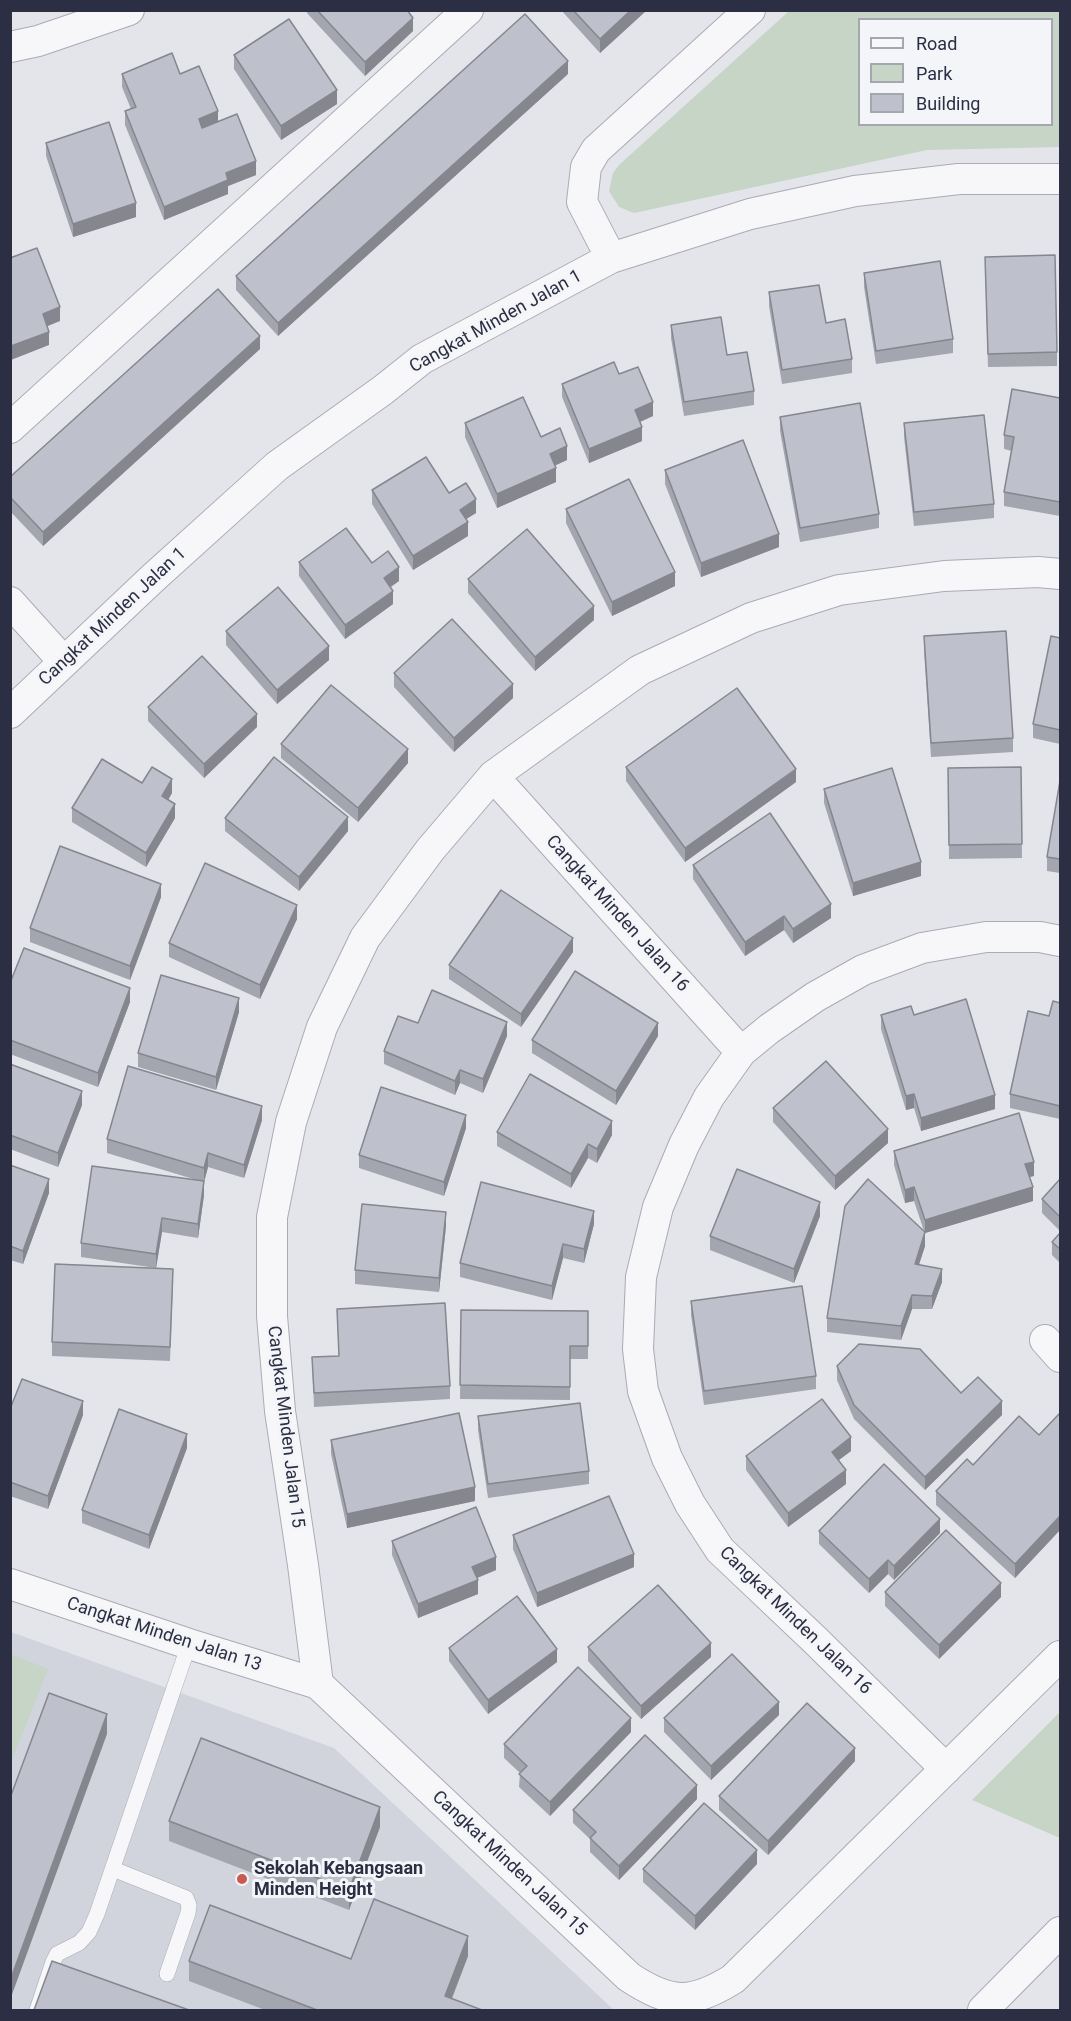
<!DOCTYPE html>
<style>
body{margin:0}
#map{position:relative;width:1071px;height:2021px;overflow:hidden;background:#e4e5eb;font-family:Roboto,sans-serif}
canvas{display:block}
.frame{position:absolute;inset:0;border:12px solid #2c2f43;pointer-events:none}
.legend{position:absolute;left:858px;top:18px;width:195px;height:108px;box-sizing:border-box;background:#f4f5f8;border:2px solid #a4a6b0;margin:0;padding:8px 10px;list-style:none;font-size:18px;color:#2c2f43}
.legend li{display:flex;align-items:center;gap:12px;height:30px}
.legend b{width:30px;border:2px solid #a4a6b0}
</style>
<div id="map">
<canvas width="1071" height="2021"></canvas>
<div class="frame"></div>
<ul class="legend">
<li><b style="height:8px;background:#f7f7f9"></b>Road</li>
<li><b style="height:16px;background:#c6d5c6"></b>Park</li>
<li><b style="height:16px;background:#bec0cb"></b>Building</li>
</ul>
</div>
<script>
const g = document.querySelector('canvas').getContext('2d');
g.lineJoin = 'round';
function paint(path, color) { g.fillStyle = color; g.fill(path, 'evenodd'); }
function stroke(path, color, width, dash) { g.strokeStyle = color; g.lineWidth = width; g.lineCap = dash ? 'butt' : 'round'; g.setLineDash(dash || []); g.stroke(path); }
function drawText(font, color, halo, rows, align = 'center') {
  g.font = font + ' Roboto,sans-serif'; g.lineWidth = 6; g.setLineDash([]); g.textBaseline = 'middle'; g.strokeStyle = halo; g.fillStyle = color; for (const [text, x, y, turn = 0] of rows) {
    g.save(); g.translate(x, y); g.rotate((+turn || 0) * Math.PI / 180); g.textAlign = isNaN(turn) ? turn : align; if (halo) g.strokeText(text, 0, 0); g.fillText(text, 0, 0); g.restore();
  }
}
const built = new Path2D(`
 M11,1632L334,1748L614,2010H11Z`);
const green = new Path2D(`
 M789,11H1060V147L927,150L634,213L619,207L609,191L613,173L619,165ZM860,20H1052V124H860Z
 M11,1654L48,1669L11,1763Z
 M1060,1712V1838L972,1800Z`);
const service = new Path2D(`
 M113,1869L186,1898L189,1905L188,1913L167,1974
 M37,2010L53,1962L57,1954L79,1943L89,1932L97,1914L189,1644`);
const minor = new Path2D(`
 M10,47L38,41L129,10
 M611,258L582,202L586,167L596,150L750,10
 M10,428L468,10
 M1060,574L1038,572L944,576L839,590L751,618L640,670L493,776L430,850L365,938L322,1027L291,1122L272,1217V1316L280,1411L303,1565L318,1684L629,1977C670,2004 691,2005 733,1979L1060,1656
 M10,602L64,662
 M10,713L153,578L277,466L383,390L422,359L611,258L750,214L855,191L959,179H1060
 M493,776L741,1052
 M1045,1340L1060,1357
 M10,1584L189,1644L318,1684
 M946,1769L815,1640L720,1550L690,1504L667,1458L643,1391L638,1349L641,1277L658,1207L684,1145L709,1097L741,1052L769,1029L815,997L863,970L922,948L986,937H1040L1060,941
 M983,2010L1060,1932`);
const wall = new Path2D(`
 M307,10H407L413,31L365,76L307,13Z
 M561,10H647L600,53Z
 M234,55L337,104L281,140L234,69Z
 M122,74H180L218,122L256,175L228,186V194L164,220L125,125V111L131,109L122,87Z
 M568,74L278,336L236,290V276Z
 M46,143L136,217L73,237L46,156Z
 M985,257L1057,352V366L988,367Z
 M864,273L953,339V353L876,364L864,287Z
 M769,292L826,323L852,359V373L782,384L769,306Z
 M671,325L754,391V405L684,416L671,338Z
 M260,349L43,546L10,511V477Z
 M619,374L653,416L640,422L642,441L589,463L562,397V384Z
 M1060,398V516L1004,506V492L1012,451L1004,449V435Z
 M780,417L879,514V528L800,542L780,431Z
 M465,423L541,437L567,460L555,465L556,482L497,508L465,437Z
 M904,423L994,504V518L914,526L904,437Z
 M665,470L779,547L701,577L665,484Z
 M372,490L449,493L476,513L466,519L468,536L413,570L372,504Z
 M566,509L675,586L612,616L566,523Z
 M299,562L372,563L399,581L391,587L393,604L345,639L299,576Z
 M468,579L594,620L535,671L468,593Z
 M226,631L329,660L277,704L226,645Z
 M924,636L1013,738V752L931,757L924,650Z
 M1060,638V744L1033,738V724Z
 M394,673L513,698L454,752L394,687Z
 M148,707L257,727L204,778L148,721Z
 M281,744L408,763L358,822L281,758Z
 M626,767L796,782L685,862L626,781Z
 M1021,767L1022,858L949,859L948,768Z
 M1060,781V873L1047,871V857Z
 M142,783L172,793L168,800L175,818L146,867L72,822V808Z
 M824,789L921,876L853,896L824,803Z
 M225,818L348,831L299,891L225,831Z
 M693,865L831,918L793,943L784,930L745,956L693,879Z
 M161,897L130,980L30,942V928Z
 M297,919L260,999L169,957V943Z
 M573,952L521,1027L449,979V965Z
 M10,983L130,1002L98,1087L10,1054Z
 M1060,1003V1119L1010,1108V1094L1049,1016Z
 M239,1012L216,1090L138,1067V1053Z
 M881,1015H914L995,1109L921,1131L914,1108L906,1110L881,1029Z
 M418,1023L507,1036L483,1093L460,1083L455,1095L384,1064V1051Z
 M658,1036L616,1105L532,1053V1040Z
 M10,1064L82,1105L58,1167L10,1149Z
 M773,1108L888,1143L835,1190L773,1122Z
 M262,1120L244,1178L208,1167L204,1182V1195L198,1238L162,1232L156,1268L173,1282L170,1361L52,1356V1342L156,1268L81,1257V1243L200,1181L107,1153V1139Z
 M466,1128L444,1196L359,1168V1155Z
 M497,1132L612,1135L597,1163L588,1158L571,1188L497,1146Z
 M894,1151L1034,1176L1029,1177L1033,1201L925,1233V1246L919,1264L942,1282L932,1309H912L901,1340L827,1332V1318L924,1231L914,1201L905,1203L894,1165Z
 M10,1165L49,1193L23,1264L10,1260Z
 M1060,1179V1231L1042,1213V1199Z
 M820,1216L794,1283L710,1250V1236Z
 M594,1224L584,1263L563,1258L552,1300L460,1277V1263Z
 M446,1226L439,1292L355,1284V1270Z
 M1060,1233V1263L1052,1255V1242Z
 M691,1301L816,1376V1389L704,1405L691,1315Z
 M337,1309L450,1386V1399L314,1407L312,1357L339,1356Z
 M461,1310L588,1311V1359H570V1400L460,1399Z
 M837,1366L961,1393L1002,1415L925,1490L854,1419L837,1380Z
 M10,1409L83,1415L48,1509L10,1496Z
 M1060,1415V1530L1015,1578L936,1505V1491L973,1465L1039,1435Z
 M478,1416L589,1471V1484L488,1498L478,1430Z
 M331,1440L475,1501L347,1528L331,1454Z
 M187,1448L149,1549L82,1523V1510Z
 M851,1451L839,1460L846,1484L788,1527L746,1470V1456Z
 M819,1531L940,1533L894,1580L888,1574L869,1593L819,1544Z
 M513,1535L634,1567L537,1607L513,1549Z
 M392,1541L496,1570L477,1578L478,1594L418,1618L392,1555Z
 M885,1592L1001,1597L939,1659L885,1606Z
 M588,1647L711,1657L641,1719L588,1661Z
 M449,1648L557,1662L488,1714L449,1661Z
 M779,1715L711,1780L664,1732V1718Z
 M631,1732L550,1816L519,1787L520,1773L504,1758V1744Z
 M855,1761L768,1855L719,1810V1796Z
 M697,1799L619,1880L590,1852V1839L573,1823V1810Z
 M169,1821L380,1827L349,1910L169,1841Z
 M757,1864L695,1930L643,1882V1869Z
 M468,1956L452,1999L482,2010H265L189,1981V1961L351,1959Z`);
const shadedWall = new Path2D(`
 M631,10H647L600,53V39Z
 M413,18V31L365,76V62Z
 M568,61V74L278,336V323Z
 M337,90V104L281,140V126Z
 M218,111V125L199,132V119Z
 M256,161V175L228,186V194L164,220V207L226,173Z
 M136,203V217L73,237V224Z
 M60,307V321L43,328V314Z
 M49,332V345L11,360V346Z
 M260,336V349L43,546V532Z
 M653,402V416L635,424V410Z
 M642,427V441L589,463V449Z
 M567,446V460L550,468V454Z
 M556,468V482L497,508V494Z
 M476,499V513L460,523V510Z
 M468,522V536L413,570V556Z
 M779,534V547L701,577V563Z
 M399,567V581L384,591V578Z
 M675,572V586L612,616V602Z
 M393,591V604L345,639V625Z
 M594,606V620L535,671V657Z
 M329,646V660L277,704V690Z
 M513,684V698L454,752V738Z
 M257,714V727L204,778V764Z
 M408,749V763L358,822V808Z
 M796,769V782L685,862V848Z
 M172,779V793L162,810V796Z
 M175,804V818L146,867V853Z
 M348,817V831L299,891V877Z
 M921,862V876L853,896V883Z
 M161,884V897L130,980V966Z
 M831,904V918L793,943V929Z
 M297,905V919L260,999V985Z
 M784,916V930L745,956V942Z
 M573,938V952L521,1027V1014Z
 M130,988V1002L98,1087V1073Z
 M239,998V1012L216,1090V1077Z
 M507,1022V1036L483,1093V1079Z
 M658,1023V1036L616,1105V1091Z
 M460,1070V1083L455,1095V1081Z
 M82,1091V1105L58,1167V1153Z
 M914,1094V1108L906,1110V1096Z
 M995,1095V1109L921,1131V1118Z
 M262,1106V1120L244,1178V1165Z
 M466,1115V1128L444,1196V1182Z
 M612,1121V1135L597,1163V1149Z
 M888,1129V1143L835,1190V1176Z
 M588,1144V1158L571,1188V1174Z
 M208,1153V1167L204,1182V1168Z
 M1034,1162V1176L1025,1178V1164Z
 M49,1179V1193L23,1264V1251Z
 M204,1181V1195L198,1238V1224Z
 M914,1187V1201L905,1203V1190Z
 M1033,1187V1201L925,1233V1246L915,1277V1264L925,1234V1220Z
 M820,1202V1216L794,1283V1269Z
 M594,1211V1224L584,1263V1249Z
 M446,1212V1226L439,1292V1278Z
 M162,1218V1232L156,1268V1254Z
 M563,1244V1258L552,1300V1286Z
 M942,1269V1282L932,1309V1296Z
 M912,1295V1309L901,1340V1326Z
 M83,1401V1415L48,1509V1496Z
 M1002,1401V1415L925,1490V1477Z
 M187,1434V1448L149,1549V1535Z
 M851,1437V1451L832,1465V1452Z
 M846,1470V1484L788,1527V1513Z
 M475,1487V1501L347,1528V1514Z
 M1060,1516V1530L1015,1578V1564Z
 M940,1519V1533L894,1580V1566Z
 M634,1554V1567L537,1607V1593Z
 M496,1557V1570L472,1580V1567Z
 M888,1560V1574L869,1593V1579Z
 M478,1580V1594L418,1618V1604Z
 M1001,1583V1597L939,1659V1645Z
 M711,1643V1657L641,1719V1706Z
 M557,1649V1662L488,1714V1700Z
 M779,1702V1715L711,1780V1766Z
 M107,1714V1734L10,2000V1981Z
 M631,1718V1732L550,1816V1802Z
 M855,1748V1761L768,1855V1841Z
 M697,1785V1799L619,1880V1866Z
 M380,1807V1827L349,1910V1890Z
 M757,1850V1864L695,1930V1916Z
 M468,1936V1956L447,2010L445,1996Z`);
const building = new Path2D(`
 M317,10H407L413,18L365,62Z
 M573,10H631L600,39Z
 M525,14L568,61L278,323L236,276Z
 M289,19L337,90L281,126L234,55Z
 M172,53L180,74L199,66L218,111L199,119L202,128L237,114L256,161L226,173L228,180L164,207L125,111L136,107L122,74Z
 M109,122L136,203L73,224L46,143Z
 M37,248L60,307L43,314L49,332L11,346L10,258Z
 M1055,255L1057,352L988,354L985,257Z
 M940,261L953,339L876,351L864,273Z
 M819,285L826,323L845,319L852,359L782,370L769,292Z
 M218,289L260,336L43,532L10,497V477Z
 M721,317L727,355L747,352L754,391L684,402L671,325Z
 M614,362L619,374L638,367L653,402L635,410L642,427L589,449L562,384Z
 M1012,389L1060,398V502L1004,492L1014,437L1004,435Z
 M523,397L541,437L560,428L567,446L550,454L556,468L497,494L465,423Z
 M860,403L879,514L800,528L780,417Z
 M984,415L994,504L914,512L904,423Z
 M743,440L779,534L701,563L665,470Z
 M426,457L449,493L466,483L476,499L460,510L468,522L413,556L372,490Z
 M629,479L675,572L612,602L566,509Z
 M346,528L372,563L388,551L399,567L384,578L393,591L345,625L299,562Z
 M527,529L594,606L535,657L468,579Z
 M278,587L329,646L277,690L226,631Z
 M452,619L513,684L454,738L394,673Z
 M1006,631L1013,738L931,743L924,636Z
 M1051,636L1060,638V730L1033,724Z
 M202,656L257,714L204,764L148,707Z
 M331,685L408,749L358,808L281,744Z
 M737,688L796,769L685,848L626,767Z
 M274,757L348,817L299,877L225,818Z
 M102,759L142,783L152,767L172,779L162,796L175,804L146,853L72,808Z
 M1021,767L1022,844L949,845L948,768Z
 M892,768L921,862L853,883L824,789Z
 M1060,781V859L1047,857Z
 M770,813L831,904L793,929L784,916L745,942L693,865Z
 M60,846L161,884L130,966L30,928Z
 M205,863L297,905L260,985L169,943Z
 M501,890L573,938L521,1014L449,965Z
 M24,948L130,988L98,1073L10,1040V983Z
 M575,971L658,1023L616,1091L532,1040Z
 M161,975L239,998L216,1077L138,1053Z
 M432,990L507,1022L483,1079L460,1070L455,1081L384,1051L398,1016L418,1023Z
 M966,999L995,1095L921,1118L914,1094L906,1096L881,1015L911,1006L914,1015Z
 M1053,1001L1060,1003V1106L1010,1094L1028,1011L1049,1016Z
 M826,1061L888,1129L835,1176L773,1108Z
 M10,1064L82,1091L58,1153L10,1135Z
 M128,1066L262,1106L244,1165L208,1153L204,1168L107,1139Z
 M530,1074L612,1121L597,1149L588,1144L571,1174L497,1132Z
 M381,1087L466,1115L444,1182L359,1155Z
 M1019,1113L1034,1162L1025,1164L1033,1187L925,1220L914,1187L905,1190L894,1151Z
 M10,1165L49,1179L23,1251L10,1246Z
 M92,1166L204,1181L198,1224L162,1218L156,1254L81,1243Z
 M737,1169L820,1202L794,1269L710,1236Z
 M868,1179L925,1232L915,1264L942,1269L932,1296L912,1295L901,1326L827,1318L845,1206Z
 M1060,1179V1217L1042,1199Z
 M481,1182L594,1211L584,1249L563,1244L552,1286L460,1263Z
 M362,1204L446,1212L439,1278L355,1270Z
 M1060,1233V1249L1052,1242Z
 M55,1264L173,1269L170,1347L52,1342Z
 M802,1286L816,1376L704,1391L691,1301Z
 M445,1303L450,1386L314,1393L312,1357L339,1356L337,1309Z
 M461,1310L588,1311V1346H570V1387L460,1385Z
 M859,1344L920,1349L961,1393L978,1377L1002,1401L925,1477L854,1405L837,1366Z
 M22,1379L83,1401L48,1496L10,1482V1409Z
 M822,1399L851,1437L832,1452L846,1470L788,1513L746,1456Z
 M580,1403L589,1471L488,1484L478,1416Z
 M119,1409L187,1434L149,1535L82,1510Z
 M459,1413L475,1487L347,1514L331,1440Z
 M1059,1414L1060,1415V1516L1015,1564L936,1491L967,1459L973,1465L1019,1416L1039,1435Z
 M884,1464L940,1519L894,1566L888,1560L869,1579L819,1531Z
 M609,1496L634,1554L537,1593L513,1535Z
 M476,1507L496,1557L472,1567L478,1580L418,1604L392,1541Z
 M946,1530L1001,1583L939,1645L885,1592Z
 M658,1585L711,1643L641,1706L588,1647Z
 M517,1596L557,1649L488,1700L449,1648Z
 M732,1654L779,1702L711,1766L664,1718Z
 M578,1667L631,1718L550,1802L519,1774L527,1766L504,1744Z
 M49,1693L107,1714L10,1981V1798Z
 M807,1703L855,1748L768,1841L719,1796Z
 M645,1735L697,1785L619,1866L590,1838L596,1832L573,1810Z
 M201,1738L380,1807L349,1890L169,1821Z
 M704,1803L757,1850L695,1916L643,1869Z
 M374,1899L468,1936L445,1996L482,2010H317L189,1961L210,1905L351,1959Z
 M52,1961L189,2010H34Z`);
const markers = [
 [242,1879,6,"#c85b51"]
];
const streetNames = [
 ["Cangkat Minden Jalan 1",496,322,-29],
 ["Cangkat Minden Jalan 1",113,617,-43],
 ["Cangkat Minden Jalan 16",617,914,48],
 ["Cangkat Minden Jalan 15",285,1427,83],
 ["Cangkat Minden Jalan 16",795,1621,44],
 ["Cangkat Minden Jalan 13",164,1635,18],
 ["Cangkat Minden Jalan 15",509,1864,43]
];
const poiNames = [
 ["Sekolah Kebangsaan",254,1869],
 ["Minden Height",254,1890]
];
paint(built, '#d2d4dd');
paint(green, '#c6d5c6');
stroke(service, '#a9abb5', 16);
stroke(minor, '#a9abb5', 32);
stroke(service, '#f7f7f9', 15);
stroke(minor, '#f7f7f9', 30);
paint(wall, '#a3a5af');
paint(shadedWall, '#85868e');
paint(building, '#bec0cb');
stroke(building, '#85868e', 1.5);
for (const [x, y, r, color] of markers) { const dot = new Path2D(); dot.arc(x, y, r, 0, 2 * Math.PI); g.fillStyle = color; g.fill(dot); stroke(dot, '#f4f5f8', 2); }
drawText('18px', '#2c2f43', '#f4f5f8', streetNames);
drawText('bold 18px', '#2c2f43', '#f4f5f8', poiNames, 'left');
</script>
